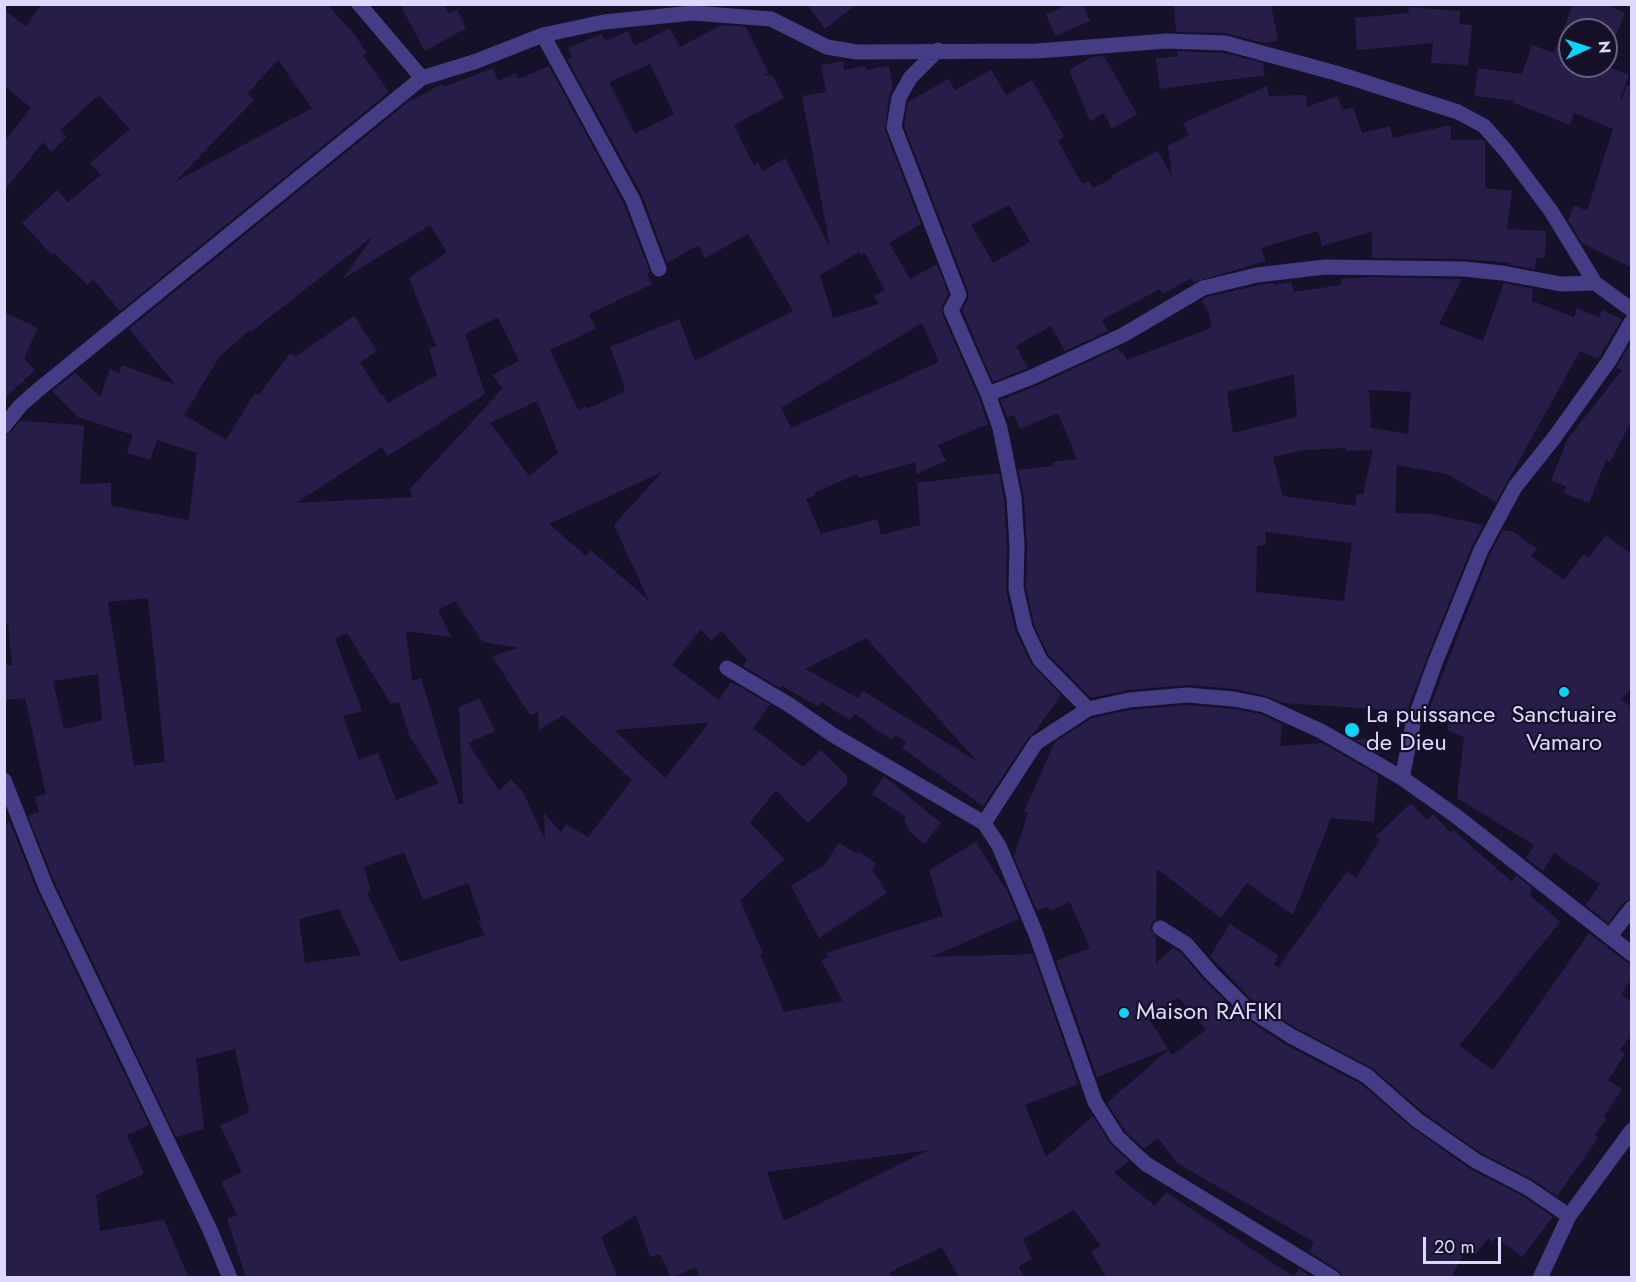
<!DOCTYPE html>
<style>
body{margin:0}
#map{position:relative;width:1636px;height:1282px;overflow:hidden;background:#161128;font-family:Jost,sans-serif}
canvas{display:block}
.frame{position:absolute;inset:0;border:6px solid #dfd8fe;pointer-events:none}
.north{position:absolute;left:1558px;top:18px;width:60px;height:60px;box-sizing:border-box;background:#161128;border:2px solid #66617e;border-radius:50%;rotate:87deg;font-size:16px;font-weight:700;line-height:24px;text-align:center;color:#dfd8fe}
.north::after{content:'';display:block;margin:auto;width:21px;height:27px;background:#09d4fa;clip-path:polygon(50% 0,100% 100%,50% 72%,0 100%)}
.scale{position:absolute;left:1423px;top:1237px;width:78px;height:27px;box-sizing:border-box;border:3px solid #dfd8fe;border-top:0;padding-left:8px;font-size:18px;line-height:21px;white-space:nowrap;color:#dfd8fe;-webkit-text-stroke:4px #161128;paint-order:stroke}
</style>
<div id="map">
<canvas width="1636" height="1282"></canvas>
<div class="frame"></div>
<div class="north">N</div>
<div class="scale">20 m</div>
</div>
<script>
const g = document.querySelector('canvas').getContext('2d');
g.lineJoin = 'round';
function paint(path, color) { g.fillStyle = color; g.fill(path, 'evenodd'); }
function stroke(path, color, width, dash) { g.strokeStyle = color; g.lineWidth = width; g.lineCap = dash ? 'butt' : 'round'; g.setLineDash(dash || []); g.stroke(path); }
function drawText(font, color, halo, rows, align = 'center') {
  g.font = font + ' Jost,sans-serif'; g.lineWidth = 4.5; g.setLineDash([]); g.textBaseline = 'middle'; g.strokeStyle = halo; g.fillStyle = color; for (const [text, x, y, turn = 0] of rows) {
    g.save(); g.translate(x, y); g.rotate((+turn || 0) * Math.PI / 180); g.textAlign = isNaN(turn) ? turn : align; if (halo) g.strokeText(text, 0, 0); g.fillText(text, 0, 0); g.restore();
  }
}
const building = new Path2D(`
 M42,4H327L355,35L367,53L363,56L389,92L120,311L93,279L88,285L54,253L52,255L22,223L57,190L68,202L101,175L90,163L130,129L99,95L60,130L67,137L51,152L43,142L4,191V142L31,108L4,85V9L26,27ZM278,60L312,108L175,182L254,100L247,94Z
 M400,4H444L449,14L457,10L466,28L425,51Z
 M807,4H857L825,29Z
 M1070,4H1083L1090,21L1055,36L1046,14Z
 M1174,4H1271L1278,41L1264,43L1226,33L1176,32Z
 M1573,4H1605L1625,13L1606,59V30H1570V66H1606L1629,75L1620,99H1622L1627,85L1632,86V268L1582,243L1568,220L1574,205L1587,211L1613,129L1574,113L1570,125L1514,103L1515,101L1474,96L1478,68L1522,74L1532,45L1554,53Z
 M1409,7L1460,11L1459,24L1472,25L1468,65L1431,63L1433,43L1357,50L1355,18L1408,13Z
 M719,25L746,27L768,72L763,76L772,75L784,98L734,125L754,166L758,163L763,171L785,158L830,248L802,96L826,92L821,65L843,61L844,70L866,66L867,70L889,66L893,88L889,96L885,130L921,224L889,243L910,279L937,264L948,294L942,306V314L979,398L988,424L938,445L946,461L916,474V462L859,478L857,474L814,493L815,495L806,499L821,534L877,519L881,535L920,525L917,483L999,473L1004,499L1007,546L1006,590L1015,630L1031,664L1061,695L1035,732L1028,738L983,806L902,748L906,742L896,735L891,740L855,714L850,720L821,702L819,707L782,686L780,688L743,666L747,660L722,631L711,641L701,629L672,665L719,700L731,682L770,704L753,728L803,767L821,750L847,776V784L808,823L776,790L750,823L784,859L740,901L763,953L760,954L784,1012L843,1001L821,960L828,957L826,953L943,916L929,870L976,842L1005,888V886L1019,919L931,957L1033,954L1078,1084L1025,1105L1046,1157L1093,1116L1110,1143L1129,1161L1114,1173L1155,1206L1166,1192L1294,1277L1299,1269L1313,1278H1107L1091,1252L1101,1246L1074,1210L1023,1239L1032,1259L1019,1266L1024,1278H959L942,1247L890,1272L893,1278H700L696,1267L671,1278L660,1254L650,1257L636,1215L601,1237L618,1278H246L227,1219L237,1215L221,1182L242,1172L220,1126L249,1112L235,1049L196,1059L204,1129L176,1137L55,883L28,816L39,812L35,797L46,794L25,698L4,700V665H12L8,623H4V435L11,432L20,421L84,425L80,484L111,483V506L189,520L197,453L157,440L150,460L127,453L133,435L78,417L52,391L75,373L100,397L110,369L119,373L122,365L176,385L129,329L408,102L442,84L444,87L493,68L498,81L516,73L518,79L549,66L624,204L650,272L647,274L652,284L589,314L596,329L550,350L578,410L586,406L587,409L624,392L623,390L625,388L610,347L679,319L695,361L793,311L748,234L705,258L699,245L667,263L642,195L567,59L572,57L568,48L602,34L605,41L628,31L634,46L670,28L680,47L720,26ZM650,64L674,114L635,134L609,82ZM430,225L447,252L409,278L436,346L429,348L437,375L388,403L382,394L381,395L360,362L377,351L354,316L295,357L290,353L259,395L255,393L226,440L184,415L220,356L250,330L251,332L373,236L343,279ZM859,252L861,255L865,253L885,290L874,296L879,304L833,318L820,275ZM498,317L519,361L492,375L503,388L409,490L413,497L296,503L382,447L388,456L485,394L465,334ZM922,323L939,362L791,428L781,408ZM537,401L558,453L529,476L490,423ZM662,472L614,525L649,601L591,550L586,556L549,524ZM148,598L165,762L134,766L108,602ZM455,601L483,642L519,648L492,656L530,715L538,712L539,730L563,715L632,780L588,837L566,824L561,832L544,813L545,840L523,792L511,779L499,791L468,743L495,731L479,698L459,707L463,804H459L421,678L412,681L406,631L451,637L438,610ZM347,633L391,704L399,702L409,735L439,783L396,800L378,753L359,760L343,716L362,711L335,639ZM866,638L975,759V760L863,691L858,698L805,669ZM98,674L102,720L64,729L53,681ZM703,723H709L665,778L614,730ZM404,852L423,900L468,883L481,920L478,921L485,935L400,962L367,893L371,891L364,867ZM339,909L361,955L305,963L299,919ZM929,1150L784,1221L767,1172Z
 M1177,51L1224,53L1263,63L1265,75L1160,89L1156,59L1178,56Z
 M1104,56L1137,114L1112,129L1104,113L1090,121L1069,70L1092,57Z
 M991,70L1006,95L1032,80L1064,136L1058,141L1082,184L1089,181L1093,188L1113,178L1112,175L1158,151L1172,176L1168,146L1189,135L1183,123L1267,86L1269,96L1306,95L1307,107L1337,96L1343,110L1353,107L1362,133L1390,126L1393,138L1451,125V140H1483L1485,142V188L1512,191L1507,229L1546,231L1545,258H1536L1535,269L1510,265L1511,263L1465,259L1372,258V232L1322,246L1318,231L1261,248L1266,261L1194,282L1192,278L1163,294L1160,289L1102,320L1108,331L1065,351L1051,326L1016,346L1028,368L993,382L962,310L968,299V291L904,126L908,102L948,79L955,90ZM1009,205L1030,242L993,263L971,225Z
 M1373,277L1462,279L1439,324L1483,341L1504,283L1533,289L1532,301L1574,317L1577,308L1599,318L1602,310L1622,319L1598,359L1580,351L1496,502L1447,474L1397,465L1395,513L1432,514L1483,525L1472,546L1426,660L1407,711L1283,703L1266,696L1236,689L1188,685L1128,690L1091,698L1048,654L1034,625L1026,587L1027,545L1024,497L1018,470L1053,466V462L1077,459L1058,413L1020,429L1014,415L1007,417L1000,400L1036,386L1118,348L1120,353L1123,352L1127,360L1211,328L1209,314L1202,300L1207,297L1259,285L1274,283V285L1291,282L1294,292L1341,285V279ZM1294,374L1297,417L1233,433L1227,392ZM1369,390L1411,392L1408,434L1371,428ZM1346,448V451L1373,450L1363,494H1356V506L1283,496L1273,457L1304,450ZM1265,532L1352,543L1344,601L1256,592L1257,546L1266,545Z
 M4,312L38,328L24,358L35,370L4,399Z
 M1632,341V420L1610,462L1606,460L1589,503L1564,493L1566,486L1551,481L1567,440L1622,370L1616,368Z
 M1503,530L1514,532L1537,549L1531,556L1564,580L1584,554L1589,558L1606,535L1632,554V688L1621,699L1632,708V898L1624,902L1608,923L1586,905L1600,884L1554,853L1543,871L1526,858L1534,845L1457,798L1464,737L1448,730V714L1428,712L1490,554Z
 M1187,705L1233,709L1261,714L1282,724L1280,746L1322,743L1378,775L1374,822L1331,818L1293,915L1247,883L1221,918L1157,869L1156,919L1152,922L1150,928L1156,937V963L1173,948L1180,952L1204,980L1239,1014L1286,1045L1361,1084L1411,1127L1470,1169L1523,1196L1553,1217L1522,1257L1496,1238L1493,1242L1488,1238L1476,1254L1466,1248L1451,1278H1343L1338,1270L1309,1252L1314,1242L1177,1163L1158,1138L1144,1149L1126,1132L1107,1103L1168,1050L1172,1055L1206,1030L1178,997L1149,1019L1168,1049L1097,1077L1056,961L1090,948L1070,902L1050,911L1048,907L1037,911L1014,857L1028,813L1024,811L1055,742L1092,718L1130,710Z
 M1381,737L1379,754L1355,740Z
 M884,776L941,823L924,844L910,832L904,820L906,817L872,794Z
 M1411,803L1427,820L1433,814L1452,834L1453,830L1512,882L1516,875L1532,888L1529,894L1560,922L1459,1046L1493,1070L1589,933L1626,962L1632,964V978L1621,994L1632,1002V1034L1620,1050L1625,1054L1608,1080L1622,1089L1604,1116L1607,1118L1595,1135L1598,1138L1557,1196L1532,1179L1481,1153L1423,1112L1372,1068L1296,1028L1250,998L1210,956L1230,924L1278,955L1274,965L1279,967L1347,871L1356,878L1380,840L1376,836Z
 M10,822L37,891L149,1125L127,1135L144,1174L96,1195L100,1231L164,1220L189,1278H4V824Z
 M839,843L857,854L858,851L876,863L872,870L887,893L819,938L791,886L824,865Z`);
const street = new Path2D(`
 M359,4L422,78
 M543,35L633,200L659,269
 M938,50L910,78L899,98L894,127L959,295L951,310L988,394L1000,428L1014,498L1017,546L1016,588L1025,628L1040,660L1088,709
 M988,394L1032,377L1123,335L1203,288L1257,275L1325,267L1464,269L1502,273L1561,284L1595,283
 M4,426L20,406L38,390L422,78L474,62L543,35L604,22L693,13L771,19L827,47L857,52L1037,51L1167,41L1225,43L1336,73L1458,112L1484,126L1506,151L1551,211L1595,283L1632,310
 M727,668L788,704L833,735L984,823L999,846L1036,934L1095,1102L1118,1138L1146,1164L1333,1278
 M1402,778L1413,724L1435,663L1481,550L1515,487L1554,438L1609,361L1632,321
 M4,780L46,887L210,1230L230,1278
 M984,823L1036,743L1088,709L1129,700L1187,695L1234,699L1264,705L1321,731L1402,778L1456,816L1632,954
 M1160,928L1186,944L1211,973L1244,1006L1291,1036L1367,1076L1417,1120L1476,1161L1528,1188L1569,1216
 M1610,936L1632,908
 M1540,1278L1569,1216L1632,1130`);
const markers = [
 [1564,692,6,"#09d4fa"],
 [1352,730,8,"#09d4fa"],
 [1124,1013,6,"#09d4fa"]
];
const poiNames = [
 ["La puissance",1366,716],
 ["de Dieu",1366,744],
 ["Sanctuaire",1564,716,"center"],
 ["Vamaro",1564,744,"center"],
 ["Maison RAFIKI",1136,1013]
];
paint(building, '#281d49');
stroke(street, '#443d86', 15);
for (const [x, y, r, color] of markers) { const dot = new Path2D(); dot.arc(x, y, r, 0, 2 * Math.PI); g.fillStyle = color; g.fill(dot); stroke(dot, '#161128', 2); }
drawText('24px', '#dfd8fe', '#161128', poiNames, 'left');
</script>
